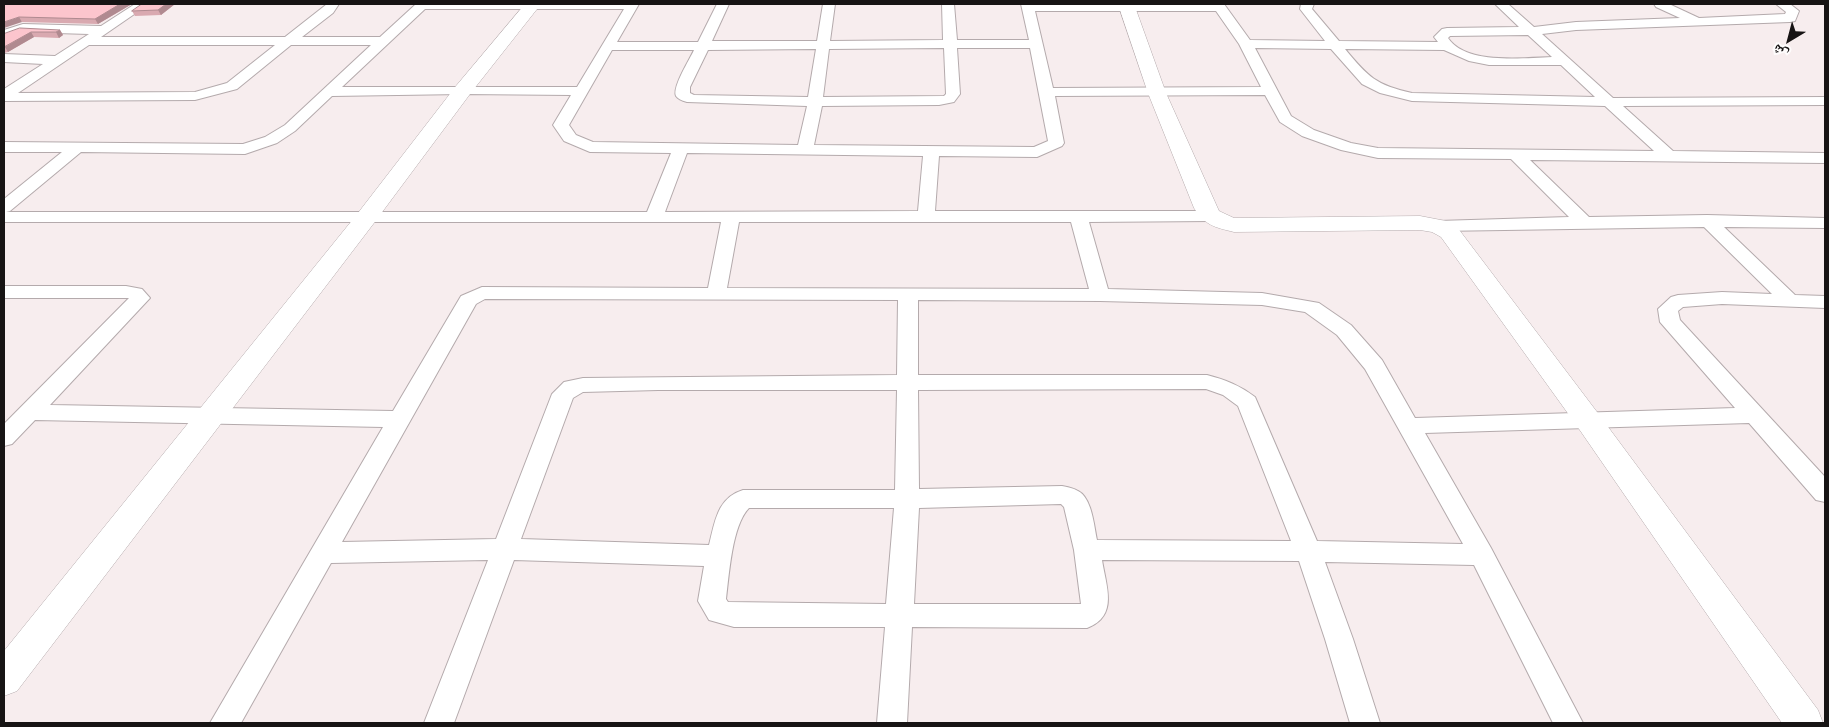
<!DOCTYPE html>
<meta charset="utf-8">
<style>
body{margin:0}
#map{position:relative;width:1829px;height:727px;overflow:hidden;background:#f7edee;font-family:"IBM Plex Serif","Noto Naskh Arabic",serif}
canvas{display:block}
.frame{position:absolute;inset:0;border:5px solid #171414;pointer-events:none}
.north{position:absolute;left:1764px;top:15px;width:50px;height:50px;-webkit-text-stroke:4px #fefcfc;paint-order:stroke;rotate:217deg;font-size:14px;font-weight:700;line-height:20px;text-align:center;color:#171414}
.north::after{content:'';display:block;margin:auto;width:18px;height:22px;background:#171414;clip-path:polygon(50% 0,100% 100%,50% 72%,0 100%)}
</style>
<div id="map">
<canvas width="1829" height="727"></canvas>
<div class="frame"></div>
<div class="north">ش</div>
</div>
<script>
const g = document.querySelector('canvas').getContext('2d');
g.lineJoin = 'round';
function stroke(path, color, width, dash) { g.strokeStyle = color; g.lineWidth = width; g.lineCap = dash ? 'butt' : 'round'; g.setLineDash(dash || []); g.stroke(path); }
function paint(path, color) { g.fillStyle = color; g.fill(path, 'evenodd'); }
const street = new Path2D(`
 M135,4H149L101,37H285L327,4H339L333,13L302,37H380L416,4H639L617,42H698L717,4H729L712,41H817L823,4H835L830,41L943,40L942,4H954L957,40H1029L1021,4H1224L1250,40L1325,41L1300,9L1301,4H1314L1312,9L1339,41L1438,42L1434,37L1442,29L1447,28L1519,27L1495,4H1508L1534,27L1576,22L1680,18L1656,7L1654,4H1669L1699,18L1785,14L1786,12L1776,4H1790L1799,11L1795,21L1790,22L1576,30L1542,34L1613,98L1825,97L1824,105L1623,106L1673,151L1825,153V163L1530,160L1589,217L1707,215L1825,218V228L1724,227L1795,295L1825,296V308L1722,304L1683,307L1678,311L1680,320L1825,477V502L1816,500L1749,423L1425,433L1491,548L1583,723H1553L1474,565L1325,562L1353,639L1380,723H1350L1325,639L1299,561L1102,560C1106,586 1119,616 1087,628L912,627L907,723H877L885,627H734L709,620L698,601L704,566L514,560L454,723H424L488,560L331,563L241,723H210L383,427L35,420L12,444L4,446V424L129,298H4V286H126L142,289L150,298L50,405L393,411L461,296L482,287L708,288L721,222H4V199L62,152H4V142L243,144L265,137L285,125L371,45H291L237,89L195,100L4,101V89L43,64L4,62V54L55,56L89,34L23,32L4,40V30L23,24L101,26ZM425,9H624L577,87H342ZM1035,11H1216L1239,44L1261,87L1053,88ZM1528,35L1552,57C1523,58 1466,65 1448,38L1450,36ZM89,45H275L227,83L195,92L18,93ZM944,48L946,94L944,96L823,97L829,49ZM957,48H1030L1048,141L1034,147L814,145L822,106L939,105L954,102L960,94ZM1255,48L1331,49L1362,84L1380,93L1412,101L1605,106L1654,151L1378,148L1351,143L1314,130L1291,116ZM816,49L808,97L694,95L690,93V87L708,50ZM1345,49L1444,50L1469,61L1489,65H1561L1595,97L1412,93C1376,85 1368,77 1345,49ZM612,50H694C690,59 672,87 676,96C678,99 683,101 687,102L807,106L798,145L593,142L576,135L569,125ZM463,94L571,95L553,125L564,141L590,152L671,153L647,212H6L10,211L81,152L245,154L277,143L295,131L332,96ZM1265,95L1280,122L1302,136L1341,150L1378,158L1511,159L1569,217L1438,221L1432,222L1429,226L1432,230L1438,231L1704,227L1772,294L1722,292L1678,295L1671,297L1658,309L1660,322L1735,408L1415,418L1382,360L1351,325L1319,303L1262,293L1108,289L1089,222L1211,221L1217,220L1220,216L1217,212L1211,211H935L939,156L1037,157L1062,146L1064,143L1055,96ZM687,153L923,156L918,211L665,212ZM739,222H1071L1089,289L727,288ZM485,299L898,300L897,375L583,378L564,382L552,394L496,539L342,542L476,304ZM918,300L1100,301L1262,305L1305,312L1337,335L1365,369L1463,544L1317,541L1255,397C1239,385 1226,380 1207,375H918ZM1206,389L1223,395L1238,406L1291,541L1097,540C1094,526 1092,498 1078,491C1073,488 1067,487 1062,486L919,489L918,390ZM658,390H897L895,490H743C717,498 715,522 709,545L521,539L573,398L583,392ZM1061,504L1064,507L1074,550L1081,604H914L919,508ZM749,508H894L886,604L728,602L726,599C729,575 732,525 749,508Z`);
const secondary = new Path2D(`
 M525,4H541L470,94L374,223L17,691L4,696V651L358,213L456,86Z
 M1118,4H1134L1166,93L1219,211L1234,218L1420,216L1446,221L1457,227L1597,412L1818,710L1823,723H1782L1577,426L1441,237L1432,232L1420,230L1234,232C1214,227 1206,226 1194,208L1148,93Z`);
const wall = new Path2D(`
 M4,4H132L98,24L22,22Z
 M175,4L161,15L135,16L132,11Z
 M60,30L63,35L59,38L34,37L8,52L4,53V34Z`);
const shadedWall = new Path2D(`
 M120,4H132L98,24L95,19Z
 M166,4H175L161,15L158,10Z
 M19,17L22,22L4,28V22Z
 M60,30L63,35L59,38L56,32Z
 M31,32L34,37L8,52L5,47Z`);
const building = new Path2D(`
 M4,4H120L95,19L19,17L4,22Z
 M142,4H166L158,10L132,11Z
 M20,28L60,30L56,32H31L4,47V34Z`);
stroke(street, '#b4aaac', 2);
stroke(secondary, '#b4aaac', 1);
paint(street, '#fff');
paint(secondary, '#fff');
paint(wall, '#d9a9b0');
paint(shadedWall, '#b08a90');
paint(building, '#fcc5cd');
stroke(building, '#b08a90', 1);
</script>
